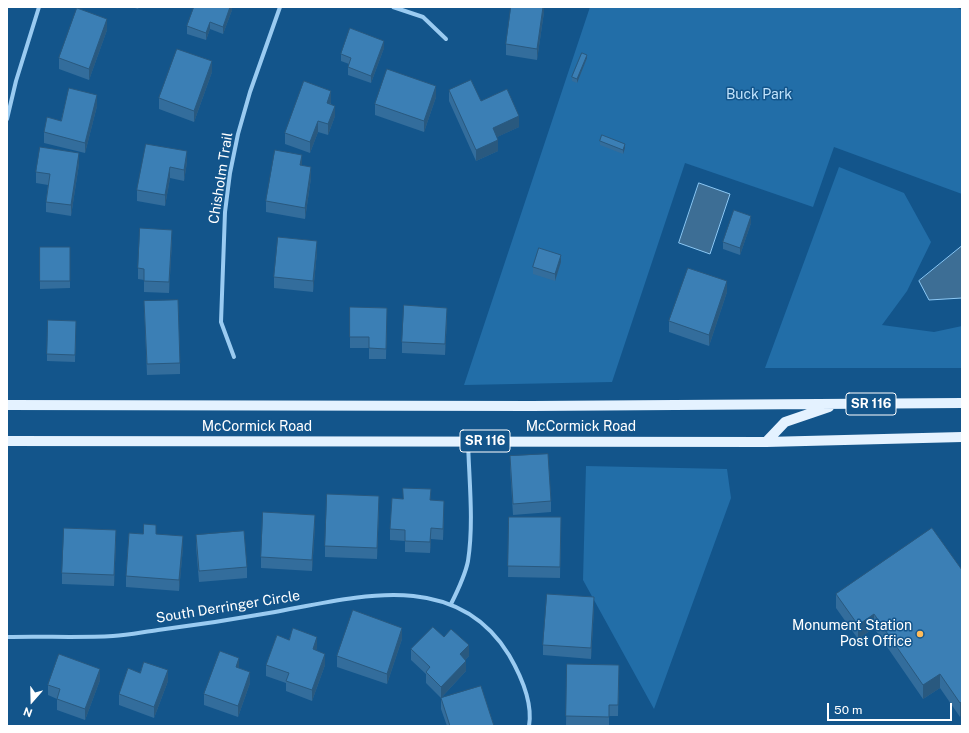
<!DOCTYPE html>
<style>
body{margin:0}
#map{position:relative;width:969px;height:733px;overflow:hidden;background:#13558b;font-family:"Public Sans",sans-serif}
canvas{display:block}
.frame{position:absolute;inset:0;border:8px solid #fff;pointer-events:none}
.north{position:absolute;left:12px;top:681px;width:40px;height:40px;-webkit-text-stroke:3px #13558b;paint-order:stroke;rotate:200deg;font-size:11px;font-weight:700;line-height:16px;text-align:center;color:#fff}
.north::after{content:'';display:block;margin:auto;width:14px;height:18px;background:#fff;clip-path:polygon(50% 0,100% 100%,50% 72%,0 100%)}
.scale{position:absolute;left:827px;top:703px;width:125px;height:18px;box-sizing:border-box;border:2px solid #fff;border-top:0;padding-left:5px;font-size:12px;line-height:14px;white-space:nowrap;color:#fff;-webkit-text-stroke:3px #13558b;paint-order:stroke}
</style>
<div id="map">
<canvas width="969" height="733"></canvas>
<div class="frame"></div>
<div class="north">N</div>
<div class="scale">50 m</div>
</div>
<script>
const g = document.querySelector('canvas').getContext('2d');
g.lineJoin = 'round';
function paint(path, color) { g.fillStyle = color; g.fill(path, 'evenodd'); }
function stroke(path, color, width, dash) { g.strokeStyle = color; g.lineWidth = width; g.lineCap = dash ? 'butt' : 'round'; g.setLineDash(dash || []); g.stroke(path); }
function drawText(font, color, halo, rows, align = 'center') {
  g.font = font + ' "Public Sans",sans-serif'; g.lineWidth = 3; g.setLineDash([]); g.textBaseline = 'middle'; g.strokeStyle = halo; g.fillStyle = color; for (const [text, x, y, turn = 0] of rows) {
    g.save(); g.translate(x, y); g.rotate((+turn || 0) * Math.PI / 180); g.textAlign = isNaN(turn) ? turn : align; if (halo) g.strokeText(text, 0, 0); g.fillText(text, 0, 0); g.restore();
  }
}
const green = new Path2D(`
 M590,7H955L962,10V194L834,147L813,207L685,163L612,382L464,385Z
 M839,167L904,193L931,242L907,291L882,325L934,332L962,326V368H765Z
 M586,466L727,469L731,498L654,709L583,580Z`);
const water = new Path2D(`
 M699,183L730,194L710,254L679,243Z
 M962,246V298L929,300L919,281Z`);
const street = new Path2D(`
 M393,7L423,17L446,39
 M7,119L16,81L39,7
 M234,357L221,322L225,212L230,173L238,134L250,92L280,7
 M451,604C458,590 465,576 468,561C474,522 469,480 468,441
 M7,637C42,636 78,638 113,636C128,635 143,632 158,630C197,625 236,619 275,612C356,597 456,568 509,655C520,674 533,703 529,726`);
const primary = new Path2D(`
 M7,405L532,406L962,403
 M7,441L766,442L962,437
 M766,442L785,422L829,407`);
const wall = new Path2D(`
 M132,7H139L138,9Z
 M232,7V10L223,34L210,29L206,40L187,34V26Z
 M544,7V12L537,60L506,55V44Z
 M107,30L89,80L59,69V58Z
 M384,48L371,83L348,75V67L349,64L341,61V54Z
 M587,58L577,83L572,81V77Z
 M212,72L194,122L159,109V98Z
 M449,90L519,127L497,137L498,151L476,161L449,101Z
 M436,97L424,132L375,115V104Z
 M331,102V104L335,116L328,135L318,132L310,153L285,144V133Z
 M97,106L85,153L44,143V132L61,121Z
 M600,141L625,148L623,154L600,145Z
 M146,144L187,162L184,181L170,178L165,206L137,201V190Z
 M79,164L71,216L46,212V202L48,185L36,183V172Z
 M302,165L311,178L305,219L266,212V201Z
 M751,223L740,255L723,249V242Z
 M172,241L169,293L144,292V280L138,279V268Z
 M40,247H70V288L40,289Z
 M317,252L313,292L274,288V277Z
 M561,262L555,281L533,274V267Z
 M727,292L709,346L669,332V321Z
 M144,301L180,363V374L147,375Z
 M350,307L387,308L386,359H369V348H350Z
 M447,319L445,355L402,353V342Z
 M76,321L75,362L47,361V354Z
 M510,456L551,501V512L513,515L510,467Z
 M431,500L444,512L443,540L431,539L430,553L405,552V541L390,540V529Z
 M379,507L377,559L325,557V546Z
 M509,517H561L560,578L508,577Z
 M315,526L312,571L261,568V557Z
 M143,534H156L183,547L179,591L126,587V576Z
 M196,535L247,567V578L199,582L196,546Z
 M116,541L114,586L62,584V573Z
 M962,570L960,717L940,688L923,699L874,628L858,639L836,608V594Z
 M594,608L591,659L543,655V645Z
 M444,637L469,656L465,660L466,671L441,698L426,683V674L411,660V649Z
 M402,639L387,684L337,667V656Z
 M289,640L317,648L316,650L325,665L312,701L286,691V683L266,676V665Z
 M567,664L619,665L618,716H609V726H566Z
 M239,668L250,683L238,717L204,705V694Z
 M140,673L168,681L154,718L119,705V694Z
 M100,680L85,720L57,710V699L48,695V685Z
 M441,698L494,726H447L441,709Z`);
const shadedWall = new Path2D(`
 M230,7H232V10L223,34V27Z
 M543,7H544V12L537,60V49Z
 M107,19V30L89,80V69Z
 M210,22V29L206,40V33Z
 M384,41V48L371,83V76Z
 M587,55V58L577,83V79Z
 M212,61V72L194,122V111Z
 M436,86V97L424,132V121Z
 M331,91V102L327,114V103Z
 M97,95V106L85,153V143Z
 M335,106V116L328,135V124Z
 M519,116V127L493,139V128Z
 M318,121V132L310,153V142Z
 M498,140V151L476,161V150Z
 M625,144V148L623,154V150Z
 M187,151V162L184,181V170Z
 M79,153V164L71,216V205Z
 M302,155V166L300,165Z
 M170,167V178L165,206V195Z
 M311,167V178L305,219V208Z
 M751,216V223L740,255V248Z
 M172,230V241L169,293V282Z
 M317,241V252L313,292V281Z
 M561,255V262L555,281V274Z
 M727,281V292L709,346V335Z
 M447,308V319L445,355V344Z
 M379,496V507L377,559V548Z
 M444,501V512L443,540V529Z
 M315,515V526L312,571V560Z
 M431,528V539L430,553V542Z
 M116,530V541L114,586V575Z
 M183,536V547L179,591V580Z
 M594,597V608L591,659V648Z
 M874,614V628L858,639V625Z
 M402,628V639L387,684V674Z
 M317,637V648L313,660V649Z
 M469,645V656L460,665V654Z
 M325,654V665L312,701V690Z
 M239,658V669L236,667Z
 M466,661V671L441,698V687Z
 M100,669V680L85,720V709Z
 M168,670V681L154,718V707Z
 M250,672V683L238,717V706Z
 M940,674V688L923,699V685Z
 M962,701V715L960,717V703Z`);
const building = new Path2D(`
 M194,7H230L223,27L210,22L206,33L187,26Z
 M511,7H543L537,49L506,44Z
 M77,8L107,19L89,69L59,58Z
 M350,28L384,41L371,76L348,67L351,58L341,54Z
 M177,49L212,61L194,111L159,98Z
 M582,53L587,55L577,79L572,77Z
 M387,69L436,86L424,121L375,104Z
 M471,80L481,101L507,89L519,116L493,128L498,140L476,150L449,90Z
 M304,81L331,91L327,103L335,106L328,124L318,121L310,142L285,133Z
 M69,88L97,95L85,143L44,132L47,117L61,121Z
 M602,135L625,144L623,150L600,141Z
 M146,144L187,151L184,170L170,167L165,195L137,190Z
 M40,147L79,153L71,205L46,202L50,174L36,172Z
 M275,150L302,155L300,165L311,167L305,208L266,201Z
 M734,210L751,216L740,248L723,242Z
 M140,228L172,230L169,282L144,281V269L138,268Z
 M278,237L317,241L313,281L274,277Z
 M40,247H70V281H40Z
 M539,248L561,255L555,274L533,267Z
 M688,268L727,281L709,335L669,321Z
 M178,300L180,363L147,364L144,301Z
 M404,305L447,308L445,344L402,342Z
 M350,307L387,308L386,349L369,348V337H350Z
 M48,320L76,321L75,355L47,354Z
 M548,454L551,501L513,504L510,456Z
 M403,488L431,489L430,500L444,501L443,529L431,528L430,542L405,541V530L390,529L392,498L403,499Z
 M327,494L379,496L377,548L325,546Z
 M263,512L315,515L312,560L261,557Z
 M509,517H561L560,567L508,566Z
 M144,524L156,525V534L183,536L179,580L126,576L129,533L143,534Z
 M64,528L116,530L114,575L62,573Z
 M932,528L962,570V701L960,703L940,674L923,685L874,614L858,625L836,594Z
 M244,531L247,567L199,571L196,535Z
 M547,594L594,597L591,648L543,645Z
 M353,610L402,628L387,674L337,656Z
 M433,627L444,637L451,629L469,645L460,654L466,661L441,687L426,672L430,667L411,649Z
 M293,628L317,637L313,649L325,654L312,690L286,681L289,673L266,665L277,635L289,640Z
 M220,651L239,658L236,667L250,672L238,706L204,694Z
 M59,654L100,669L85,709L57,699L60,689L48,685Z
 M144,662L168,670L154,707L119,694L128,668L140,673Z
 M567,664L619,665L618,705H609V717L566,716Z
 M481,686L494,726H450L441,698Z`);
const markers = [
 [920,634,4,"#ffbc5a"]
];
const shields = [
 [871,404,50],
 [485,441,50]
];
const shieldNames = [
 ["SR 116",871,404],
 ["SR 116",485,441]
];
const parkNames = [
 ["Buck Park",759,95]
];
const streetNames = [
 ["Chisholm Trail",221,178,-81],
 ["McCormick Road",257,427],
 ["McCormick Road",581,427],
 ["South Derringer Circle",228,607,-9]
];
const poiNames = [
 ["Monument Station",912,626],
 ["Post Office",912,642]
];
paint(green, '#226ea8');
paint(water, '#3d6e95');
stroke(water, '#8cc8f4', 1);
stroke(street, '#9acbf1', 4);
stroke(primary, '#e4f2ff', 10);
paint(wall, '#336d9c');
paint(shadedWall, '#29597f');
paint(building, '#3b7fb5');
stroke(building, '#29597f', 1);
for (const [x, y, r, color] of markers) { const dot = new Path2D(); dot.arc(x, y, r, 0, 2 * Math.PI); g.fillStyle = color; g.fill(dot); stroke(dot, '#13558b', 1.5); }
for (const [x, y, w] of shields) { const box = new Path2D(); box.roundRect(x - w / 2, y - 11, w, 22, 3); g.fillStyle = '#13558b'; g.fill(box); stroke(box, '#fff', 1); }
drawText('bold 13px', '#fff', null, shieldNames);
drawText('14px', '#c1e3fc', '#13558b', parkNames);
drawText('14px', '#fff', '#13558b', streetNames);
drawText('14px', '#fff', '#13558b', poiNames, 'right');
</script>
